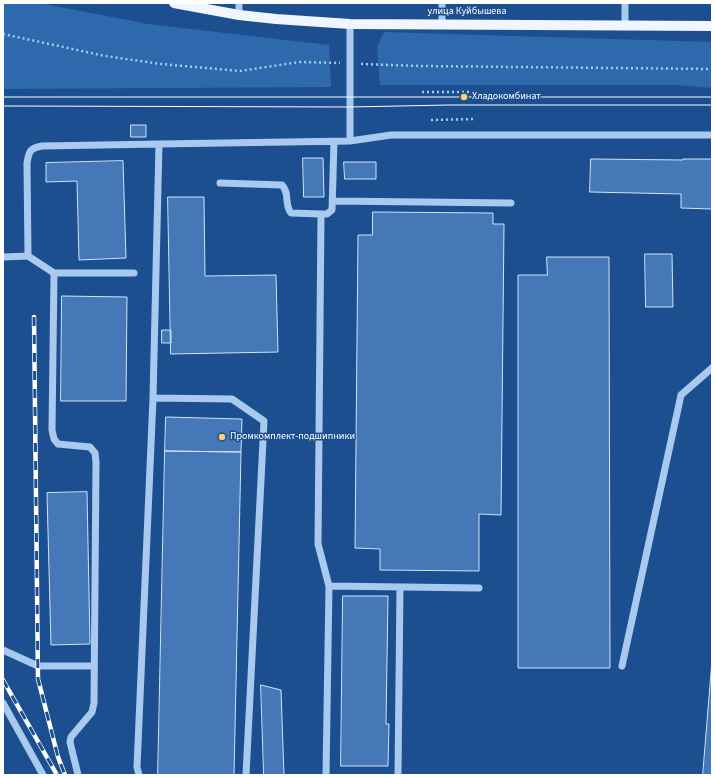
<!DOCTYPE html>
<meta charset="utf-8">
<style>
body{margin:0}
#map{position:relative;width:715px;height:778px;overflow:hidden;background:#1b4f8f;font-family:"Source Sans 3",sans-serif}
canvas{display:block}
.frame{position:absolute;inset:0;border:4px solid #fff;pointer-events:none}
</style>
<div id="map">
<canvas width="715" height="778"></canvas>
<div class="frame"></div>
</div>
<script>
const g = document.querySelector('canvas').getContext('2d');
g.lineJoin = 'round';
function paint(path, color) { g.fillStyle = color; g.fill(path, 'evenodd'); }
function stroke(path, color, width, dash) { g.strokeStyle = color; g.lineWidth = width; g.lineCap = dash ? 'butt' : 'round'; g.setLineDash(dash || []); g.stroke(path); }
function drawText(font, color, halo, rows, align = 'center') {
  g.font = font + ' "Source Sans 3",sans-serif'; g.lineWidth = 3; g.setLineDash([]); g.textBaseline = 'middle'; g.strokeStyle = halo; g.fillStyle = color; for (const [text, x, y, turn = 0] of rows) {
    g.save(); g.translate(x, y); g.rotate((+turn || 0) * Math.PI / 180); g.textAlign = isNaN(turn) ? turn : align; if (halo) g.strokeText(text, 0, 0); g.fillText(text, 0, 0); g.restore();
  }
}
const green = new Path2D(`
 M3,3H39L148,24L329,45L331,87L3,89Z
 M384,32L712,42V88L676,85H380L377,47Z`);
const building = new Path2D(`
 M131,125H146V137H131Z
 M303,158H323L324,197H304Z
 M591,159L683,160V159H712V209L681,208V194L590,192Z
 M123,161L126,258L79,260L77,181L46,182V163Z
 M344,162H376V179H345Z
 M168,197H204L205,276L276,275L278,352L171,354Z
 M373,212L493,213V224H504L501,515L479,514V571L380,570V549L355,548L358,235H372Z
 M645,254H672L673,307H646Z
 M547,257H609L610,668H518V275H547Z
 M62,296L127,297L126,401H61Z
 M162,330H171V343H162Z
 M166,417L242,419L241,452L165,451Z
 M165,451L241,452L234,775H158Z
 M87,492L90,644L51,645L47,493Z
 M343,596H388L386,724H389L388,766H341Z
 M712,661V775H703Z
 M261,685L281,690L284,775H264Z`);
const path = new Path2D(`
 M3,34L105,56L161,64L240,71L300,62L340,63
 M361,64L421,66L712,69
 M422,92H475
 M431,120L476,119`);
const minor = new Path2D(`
 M239,3V15
 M350,24V141
 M442,24V3
 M625,26V3
 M220,183L282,185C290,193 284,205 291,213L321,214
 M333,201L511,203
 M28,256L54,273L52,430L54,439L58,444L90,447L95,453L96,462L94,703L92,712L71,737L70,742L78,775
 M3,257L28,256L27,163C29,151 30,148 42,146L159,144
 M54,273H134
 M153,398L232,399L264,421L246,775
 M329,586L479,588
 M3,650L38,666H94
 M622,666L681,395L712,368
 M3,703L43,775
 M139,775L137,767L153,398L159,144L350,141L391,135H712
 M326,775L329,586L318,544L321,214H327L332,210L334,142
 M398,775L400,587`);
const major = new Path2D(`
 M174,3L239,15L276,19L350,24L712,26`);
const tram = new Path2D(`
 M3,97H712
 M3,106L350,107L448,105H712`);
const rail = new Path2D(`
 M34,317L38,679L58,757L65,775
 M3,680L57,775`);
const markers = [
 [464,97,4,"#ffd166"],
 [222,437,4,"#ffd166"]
];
const streetNames = [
 ["улица Куйбышева",467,12]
];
const poiNames = [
 ["Хладокомбинат",472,97],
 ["Промкомплект-подшипники",230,437]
];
paint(green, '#2e69ad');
paint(building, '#4478b7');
stroke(building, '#cfe3fa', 1);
stroke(path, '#a9c9ee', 2.5, [2, 3]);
stroke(minor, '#a9c9ee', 7);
stroke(major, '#f0f6ff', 10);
stroke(tram, '#fff', 1);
stroke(rail, '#fff', 4.5);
stroke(rail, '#1b4f8f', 3, [9]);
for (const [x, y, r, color] of markers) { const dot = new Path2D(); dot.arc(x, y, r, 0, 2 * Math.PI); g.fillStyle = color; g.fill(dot); stroke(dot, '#1b4f8f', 1.5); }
drawText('10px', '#fff', '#1b4f8f', streetNames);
drawText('10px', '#fff', '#1b4f8f', poiNames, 'left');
</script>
